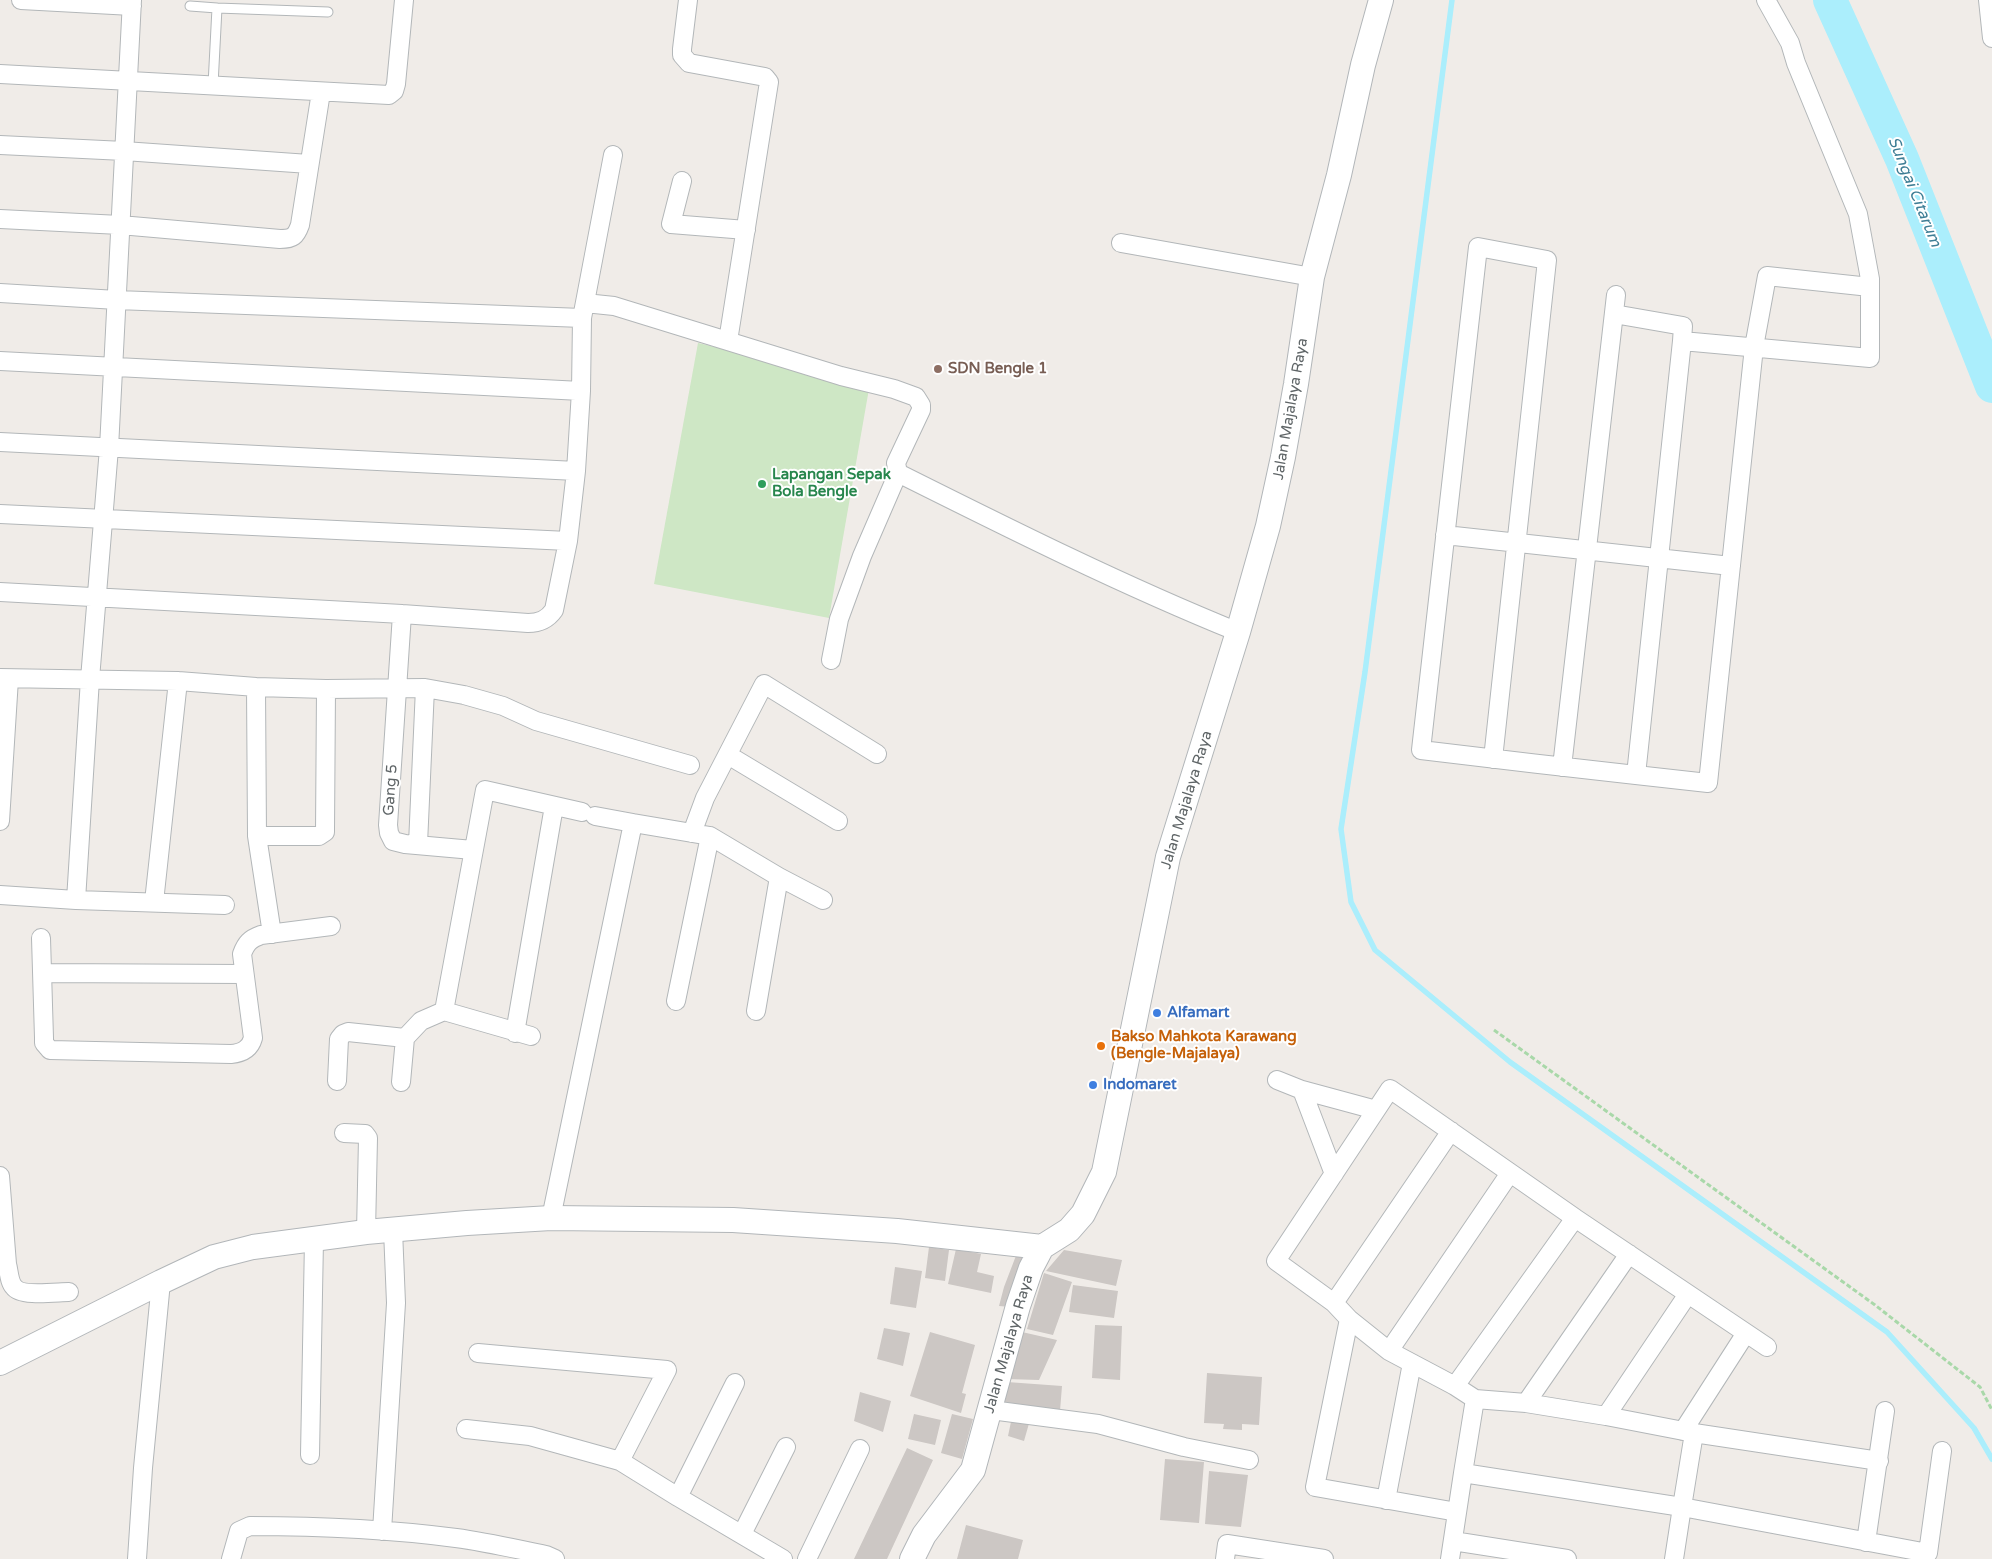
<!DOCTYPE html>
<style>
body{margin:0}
canvas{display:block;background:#f0ece8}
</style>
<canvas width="1992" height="1559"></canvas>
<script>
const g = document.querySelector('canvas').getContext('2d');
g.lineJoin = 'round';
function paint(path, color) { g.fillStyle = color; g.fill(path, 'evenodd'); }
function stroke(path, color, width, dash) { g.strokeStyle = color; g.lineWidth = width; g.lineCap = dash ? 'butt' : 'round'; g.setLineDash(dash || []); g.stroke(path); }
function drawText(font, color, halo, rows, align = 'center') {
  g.font = font + ' "Varela Round",sans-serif'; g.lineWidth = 4; g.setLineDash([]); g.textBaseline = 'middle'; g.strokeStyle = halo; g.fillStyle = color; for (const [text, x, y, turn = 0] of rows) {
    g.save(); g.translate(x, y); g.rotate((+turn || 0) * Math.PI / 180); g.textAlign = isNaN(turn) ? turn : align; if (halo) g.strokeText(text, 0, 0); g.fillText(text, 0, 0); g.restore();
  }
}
const green = new Path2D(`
 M698,343L870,383L829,618L654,584Z`);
const stream = new Path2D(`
 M1452,0L1365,672L1341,829L1351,902L1375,950L1510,1062L1887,1332L1974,1428L1992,1459`);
const river = new Path2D(`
 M1830,0L1902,159L1992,386`);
const building = new Path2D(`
 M929,1247L949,1250L945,1281L925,1278Z
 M956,1249L981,1254L977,1272L994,1276L991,1293L948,1284Z
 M1064,1250L1122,1260L1116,1286L1046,1271Z
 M1017,1253L1027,1256L1011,1307L999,1306L1004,1287Z
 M895,1267L922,1271L916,1308L890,1304Z
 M1044,1273L1072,1282L1053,1335L1027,1329Z
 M1073,1285L1118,1291L1114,1318L1069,1312Z
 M1095,1325L1122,1326L1120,1380L1092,1378Z
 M884,1328L910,1333L903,1366L877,1359Z
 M930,1332L975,1345L962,1393L966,1394L961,1413L910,1396Z
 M1022,1332L1057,1340L1039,1380L1006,1379Z
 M1207,1373L1262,1377L1259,1425L1242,1424V1430L1223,1429L1224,1424L1204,1423Z
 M1007,1382L1062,1386L1060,1411L1004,1406Z
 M860,1392L891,1401L883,1432L854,1421Z
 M914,1414L941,1420L935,1445L908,1439Z
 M952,1414L973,1419L962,1459L941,1453Z
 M1012,1417L1030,1420L1024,1441L1008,1436Z
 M907,1448L933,1460L887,1559H854Z
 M1165,1459L1204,1462L1199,1523L1160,1520Z
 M1209,1471L1248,1475L1241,1527L1205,1524Z
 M966,1525L1023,1540L1018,1559H957Z`);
const path = new Path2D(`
 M1494,1030L1875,1305L1980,1387L1992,1410`);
const lane = new Path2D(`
 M190,6L217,8
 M213,85L217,8L328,12`);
const street = new Path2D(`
 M21,0L132,6
 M688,0L682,49V55L689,63L765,77L769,82L728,341
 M1766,0L1790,43L1796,63L1858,214L1870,279V358L1682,341L1636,775L1708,783L1754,347L1767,276L1870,287
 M1988,0L1992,38
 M0,74L389,95L394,91L396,84L404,0
 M0,145L124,151L309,164
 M682,181L671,224L746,230
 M0,219L120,225L280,239C293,239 296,236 300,225L321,92
 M1121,243L1312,277
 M0,293L117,300L582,318
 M585,303L614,306L841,376L894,389L916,397L921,405V410L896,463L898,473C1010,529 1122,585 1238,632
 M1614,314L1683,326L1682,341
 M0,361L581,391
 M0,442L576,471
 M0,514L568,541
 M1445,535L1731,566
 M0,592L402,614L528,623C539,623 547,620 554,610L568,541L576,471L581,391L582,318L613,155
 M402,614L388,825L389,833L393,841L405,844L473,850
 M831,660L839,619L862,556L898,473
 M0,678L178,681L256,687L326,689L425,688L464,695L503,706L536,721L690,765
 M256,687L257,836H319L325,832L326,689
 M728,755L838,821
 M1493,759L1547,260L1478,247L1421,750C1493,759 1564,767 1636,775
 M1562,767L1616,295
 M595,816L633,823
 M0,821L9,679
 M692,833L705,798L764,684L877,754
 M257,836L272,934
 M710,836L779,877L823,900
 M418,844L425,688
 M0,895L76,900L225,905
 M76,900L90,679L109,448L132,0
 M154,902L178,681
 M41,938L44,1038V1043L50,1050L231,1054C242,1053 250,1049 253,1038L242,954C246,943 250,939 261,935L331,926
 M43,973L244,974
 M444,1011L485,790L582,812
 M756,1011L779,877
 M515,1033L554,806
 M1277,1080L1302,1090
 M337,1081L339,1039L343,1034L348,1032L405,1038
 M401,1082L405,1038L421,1021L444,1011L531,1036
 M344,1133L365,1134L368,1138L366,1232
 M1334,1174L1302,1090L1376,1110
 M0,1176L7,1264
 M551,1218L633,823L710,836L676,1001
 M0,1264H7C9,1271 9,1282 14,1287C21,1297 57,1292 69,1292
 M1334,1303L1451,1131
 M1349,1319L1334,1303L1276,1261L1390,1089L1575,1218
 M1389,1351L1510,1173
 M478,1353L667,1370L620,1461
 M1455,1386L1389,1351L1349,1319L1315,1487L1457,1512
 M1475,1399L1526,1403L1606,1416L1694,1433L1682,1507L1928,1553L1942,1451
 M1526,1403L1629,1254
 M991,1410L1098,1424L1184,1447L1249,1460
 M1606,1416L1688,1294
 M466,1429L530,1436L620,1461L678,1497L783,1559
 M1683,1431L1746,1333
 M1694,1433L1879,1461
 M310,1455L314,1240
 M1463,1473L1475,1399L1455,1386L1575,1218L1767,1347
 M678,1497L735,1383
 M1386,1500L1412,1363
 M382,1531L396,1303L393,1230
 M742,1534L786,1447
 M1453,1541L1567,1559
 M1866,1542L1885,1411
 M137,1559L143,1468L161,1282
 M231,1559L239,1531L250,1526C319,1526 388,1529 456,1538C486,1542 516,1549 546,1555L555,1559
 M807,1559L860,1449
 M1225,1559L1227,1544L1324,1559
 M1450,1559L1463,1473L1682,1507L1674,1559`);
const secondary = new Path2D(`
 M0,1363L161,1282L214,1257L253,1247L366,1232L467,1223L551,1218L733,1220L897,1231L1042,1247
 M912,1559L924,1535L973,1470L1018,1306L1031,1268L1042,1247L1069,1230L1083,1214L1104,1172L1168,857L1238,632L1268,526L1283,457L1296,384L1312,277L1339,175L1363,65L1381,0`);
const markers = [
 [938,369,5,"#8d6e63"],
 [762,484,5,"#2e9e5b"],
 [1157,1013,5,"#3f7fe0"],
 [1101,1046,5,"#e8710a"],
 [1093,1085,5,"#3f7fe0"]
];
const educationNames = [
 ["SDN Bengle 1",948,369]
];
const streetNames = [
 ["Jalan Majalaya Raya",1291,409,-80],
 ["Gang 5",391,790,-86],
 ["Jalan Majalaya Raya",1187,800,-73],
 ["Jalan Majalaya Raya",1009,1344,-74]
];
const leisureNames = [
 ["Lapangan Sepak",772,475],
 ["Bola Bengle",772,492]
];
const shopNames = [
 ["Alfamart",1167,1013],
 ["Indomaret",1103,1085]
];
const foodNames = [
 ["Bakso Mahkota Karawang",1111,1037],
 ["(Bengle-Majalaya)",1111,1054]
];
const waterNames = [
 ["Sungai Citarum",1914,192,68]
];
paint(green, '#cee7c5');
stroke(stream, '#abeefc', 5.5);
stroke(river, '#abeefc', 34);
paint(building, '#ccc7c4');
stroke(lane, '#b3b7b9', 11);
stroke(street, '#b3b7b9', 20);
stroke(secondary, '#b2b6b9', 26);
stroke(path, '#a9d8a9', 3, [5, 2.5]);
stroke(lane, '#fff', 9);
stroke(street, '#fff', 18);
stroke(secondary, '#fff', 24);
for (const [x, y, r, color] of markers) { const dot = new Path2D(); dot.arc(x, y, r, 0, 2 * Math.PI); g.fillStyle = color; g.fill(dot); stroke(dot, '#fff', 2); }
drawText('bold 15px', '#785e54', '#fff', educationNames, 'left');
drawText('15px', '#5f6567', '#fff', streetNames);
drawText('bold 15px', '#27864d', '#fff', leisureNames, 'left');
drawText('bold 15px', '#366cbe', '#fff', shopNames, 'left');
drawText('bold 15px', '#c56008', '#fff', foodNames, 'left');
drawText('italic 16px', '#3e7e95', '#fff', waterNames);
</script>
